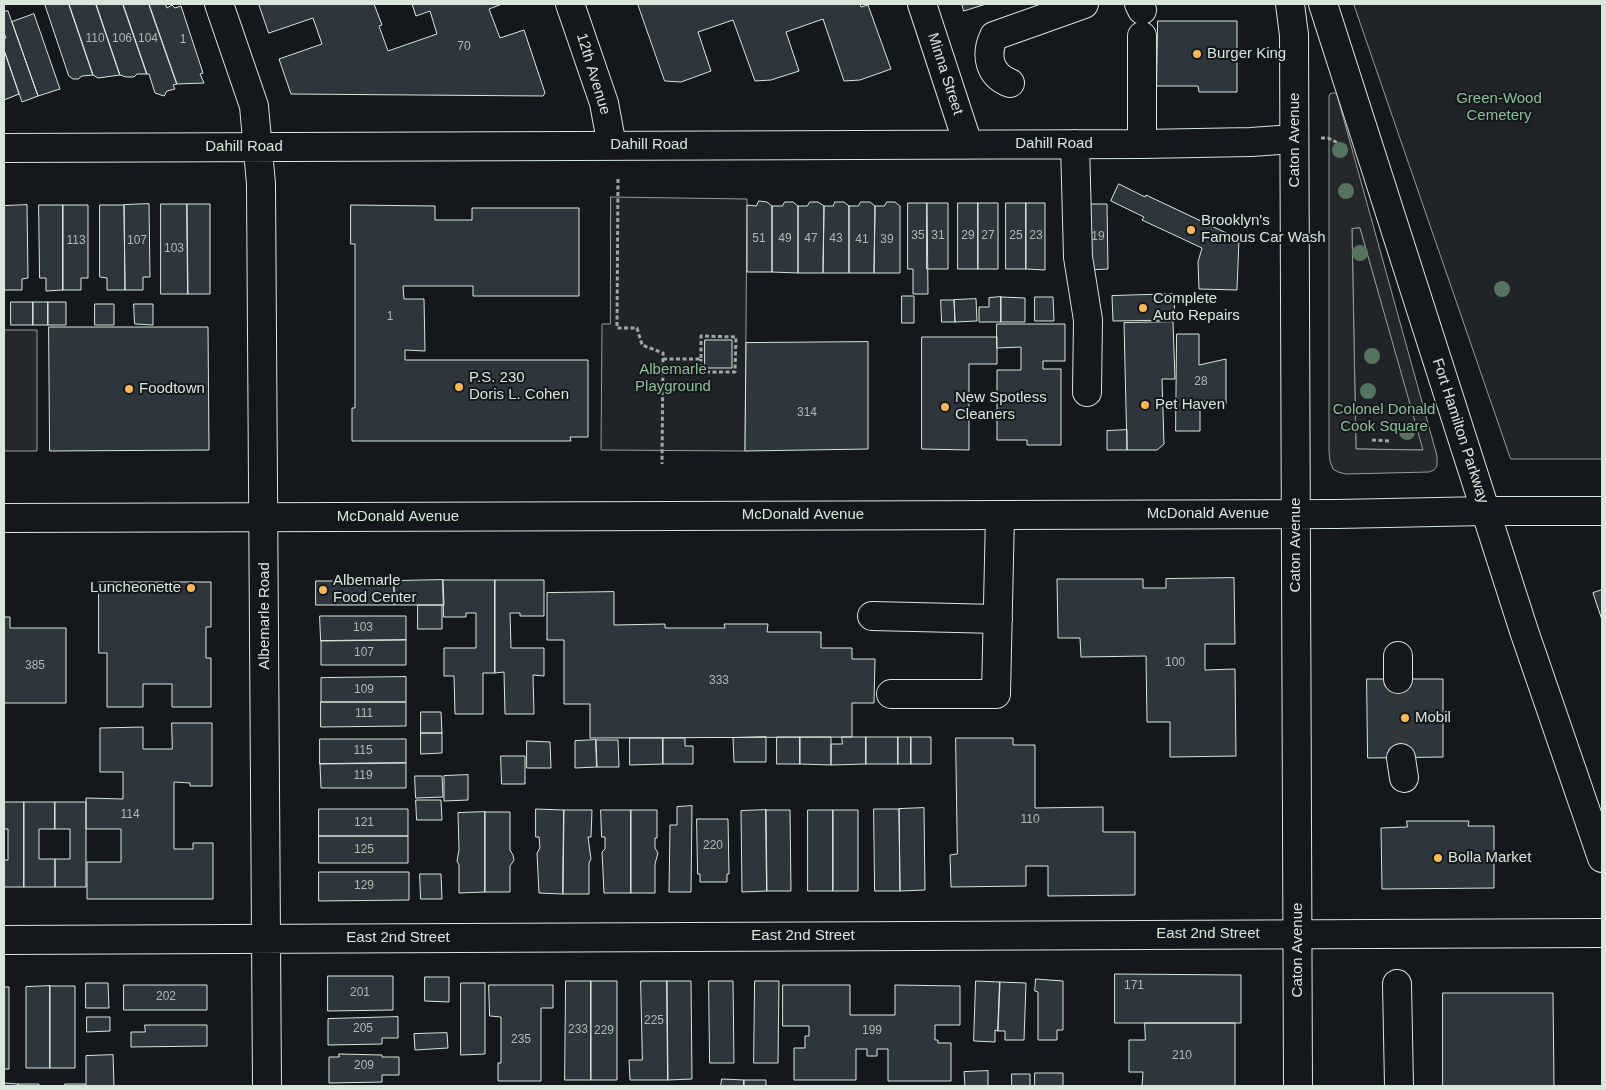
<!DOCTYPE html>
<style>
body{margin:0}
#map{position:relative;width:1606px;height:1090px;overflow:hidden;background:#14181c;font-family:Arial,sans-serif}
canvas{display:block}
.frame{position:absolute;inset:0;border:5px solid #d8e6dc;pointer-events:none}
</style>
<div id="map">
<canvas width="1606" height="1090"></canvas>
<div class="frame"></div>
</div>
<script>
const g = document.querySelector('canvas').getContext('2d');
g.lineJoin = 'round';
function paint(path, color) { g.fillStyle = color; g.fill(path, 'evenodd'); }
function stroke(path, color, width, dash) { g.strokeStyle = color; g.lineWidth = width; g.lineCap = dash ? 'butt' : 'round'; g.setLineDash(dash || []); g.stroke(path); }
function drawText(font, color, halo, rows, align = 'center') {
  g.font = font + ' Arial,sans-serif'; g.lineWidth = 4; g.setLineDash([]); g.textBaseline = 'middle'; g.strokeStyle = halo; g.fillStyle = color; for (const [text, x, y, turn = 0] of rows) {
    g.save(); g.translate(x, y); g.rotate((+turn || 0) * Math.PI / 180); g.textAlign = isNaN(turn) ? turn : align; if (halo) g.strokeText(text, 0, 0); g.fillText(text, 0, 0); g.restore();
  }
}
const green = new Path2D(`
 M1354,4H1602V459H1511Z
 M611,197L747,199L745,451L601,450L602,324H610Z
 M1360,228L1424,450L1356,449L1352,229Z`);
const parking = new Path2D(`
 M1335,93L1337,95L1437,456V466L1434,470L1429,472L1346,474L1338,472L1333,469L1330,461L1329,451V96L1330,94ZM1360,228L1423,450L1356,449L1352,229Z
 M4,330H37V451H4Z`);
const building = new Path2D(`
 M45,4H69L93,75L82,76L78,79H73L69,76Z
 M69,4H96L120,75L98,78L93,75Z
 M96,4H123L147,74H137L134,77H126L120,75Z
 M123,4H149L177,84L173,85L175,89L167,91L164,96L155,93L149,74H147Z
 M149,4H165L167,8L172,5L175,8L181,6L203,73L200,74L204,83L177,84Z
 M259,4H374L382,25L379,26L388,51L437,34L430,11L416,16L412,4H502L489,9L500,38L524,30L545,93L543,96L291,94L279,59L322,44L313,18L269,33Z
 M638,4H860L861,7L868,5L891,69L860,80L844,81L823,19L786,32L799,71L771,80L755,81L733,20L698,32L711,71L681,82L665,81Z
 M962,4H986L964,11Z
 M8,11L38,96L22,102L4,50V39L6,38L4,33V12Z
 M34,14L60,89L38,96L12,22Z
 M1158,21H1237V92H1199L1198,86H1157Z
 M4,50L19,94L4,100Z
 M1119,184L1145,197L1146,195L1239,239L1237,290L1199,289L1198,262L1202,248L1142,220L1144,217L1111,201Z
 M759,201L767,202L772,206V272H747V205L756,206Z
 M785,202H793L798,206V273L772,272V206H782Z
 M810,202H818L824,206L823,273H798V206H807Z
 M835,202H844L849,206V273H823L824,206H833Z
 M861,202H870L875,206L874,273H849V206H858Z
 M887,202H895L900,206V273H874L875,206H884Z
 M908,203H927L928,294H913V269H908Z
 M927,203H948V269H927Z
 M958,203H978V269H958Z
 M978,203H998V269H978Z
 M1006,203H1026V269H1006Z
 M1026,203H1045V270L1026,269Z
 M149,204L150,277H143V290H125L124,205Z
 M161,204H187L188,294H161Z
 M187,204H210V294H188Z
 M1088,204H1107L1108,269L1088,270Z
 M27,205L28,278L22,279V290H4V206Z
 M39,205H63V290L46,291V278H40Z
 M63,205H88V278H81V290H63Z
 M100,205H124L125,290H107V278L100,277Z
 M351,205L435,206V220H472V208H579V296H473V286H403L404,299H424L425,351L405,350V360H588V437H570L571,441H352V408H355V244H351Z
 M1174,294L1175,320L1113,321L1112,296Z
 M902,296H914V323H902Z
 M1001,297L1025,298V322H1001Z
 M1001,297V322H979V307H989V298Z
 M1035,297H1053L1054,321H1035Z
 M976,299L977,321L955,322L954,300Z
 M941,300H954L955,322H942Z
 M11,302H33V325H11Z
 M33,302H48V325H33Z
 M48,302H66V325H48Z
 M95,304H114V325H95Z
 M134,304H153V325L135,324Z
 M1173,322L1175,379H1162L1164,444L1157,450H1127L1124,323Z
 M997,324H1065V361H1043V369H1061V445H1027V440H997V370H1021V347L997,348Z
 M49,327H208L209,450L50,451Z
 M1177,334H1199V365L1226,359V404L1200,400V431H1176Z
 M922,337H997V364H969V450L922,449Z
 M705,340H732V368H705Z
 M868,342V449L745,451L746,343Z
 M1127,430V450H1107V431Z
 M1234,578L1235,644H1205V670L1235,669L1236,756L1170,757V722H1147L1146,656L1081,657L1080,638H1058L1057,579H1143V588H1166V579Z
 M443,580H495V673H483V714H455L454,676H444V648H476V613H466V617H444Z
 M443,580L444,605H394V581Z
 M495,580H544V616H520V613H510L511,648H544V676L533,675L534,714H505L504,672L495,673Z
 M316,581H394V605H316Z
 M99,582H211V627H206V658H211V707H172V684H143V707H107V653H99Z
 M1602,590V620L1593,593Z
 M614,592V625L665,624V628H725L724,624H768L767,632H821V648H852V659H875L874,703H852V737L590,738V704H564V640H547V593Z
 M418,605H442V629H418Z
 M320,616H406V640L321,641Z
 M4,617H10V628H66V703H4Z
 M406,640V665H321V641Z
 M406,677V702H321V678Z
 M1367,679H1443V757L1368,758Z
 M321,702H406V726L321,727Z
 M421,712H441L442,733H421Z
 M172,723H212V786H190V783L174,782V849H193V843H213V899H87V862H121V829H86V798L123,799V772H100V728L143,727V749H172Z
 M421,733H442V753L421,754Z
 M766,737V762H734L733,738Z
 M777,737H800V764H777Z
 M800,737H831V765L800,764Z
 M842,737H866V764L831,765V744H842Z
 M866,737H898V764H866Z
 M898,737H911V764H898Z
 M911,737H931V764H911Z
 M630,738H663V764L630,765Z
 M663,738H685V746H693V764H663Z
 M956,738H1013V745H1035V808L1103,807V832H1135V895L1048,896V866H1026V886L951,887L950,855L957,854Z
 M320,739H406V763L320,764Z
 M596,740L597,767L575,768V741Z
 M596,740H618L619,767H597Z
 M527,741L550,742L551,768H527Z
 M501,756H525V784H502Z
 M406,763V788H321L320,764Z
 M468,775V800L444,801V776Z
 M415,776H442L443,797L416,798Z
 M416,800H441L442,820H417Z
 M4,802H24V887H4V860H8V829H4Z
 M24,802H55V829H39V859H55V887H24Z
 M55,802H86V887H55V859H70V829H55Z
 M692,806L691,892H669L670,825H677V807Z
 M924,808L925,890L900,891L899,809Z
 M319,809H408V836H319Z
 M536,809L564,810L563,894L539,893L537,853L540,848L539,837H536Z
 M874,809H899L900,891H875Z
 M564,810H592L591,837H588L591,859L589,863V894H563Z
 M601,810H631V893H604L602,852L605,849V837H602Z
 M631,810H657V838H655V848L658,853L655,864V893H631Z
 M766,810H790L791,891H767Z
 M766,810L767,891L742,892L741,811Z
 M808,810H833V891H808Z
 M833,810H858V891H833Z
 M485,812H510V850L513,855L514,860L510,866V892H485Z
 M485,812V892L459,893V865L457,861L459,850L458,813Z
 M697,819H728L729,874H727V882H700V874H698Z
 M1407,821H1469L1468,826H1494V888L1382,889L1381,828L1407,827Z
 M319,836H408V863H319Z
 M319,872H409V900L319,901Z
 M420,874H441L442,899H421Z
 M1115,974L1241,975V1023H1115Z
 M328,976H393V1010L328,1011Z
 M425,977H449V1002L425,1001Z
 M1036,979L1063,981V1030H1057V1040H1038V992L1035,991Z
 M566,981H591V1080H565Z
 M591,981H617V1080H591Z
 M641,981H667L668,1080H630L629,1060H642Z
 M667,981H691L692,1079L668,1080Z
 M709,981H733L734,1063H710Z
 M755,981H779L778,1063H754Z
 M976,981L1000,982L998,1031L995,1030V1042L974,1041Z
 M1000,982L1026,983L1024,1040H1005V1031H998Z
 M86,983H108L109,1008H86Z
 M461,983H485V1054L461,1055Z
 M124,985H207V1010H124Z
 M489,985H553V1008H541V1081H498V1063H501V1017L490,1016Z
 M783,985H850V1015H895V985L960,986V1025H935V1040H938V1043H951V1081H888V1049H877V1056H867V1049H856V1080H794V1048H805V1036H809V1026H783Z
 M50,986H75V1068H50Z
 M50,986V1068H26V987Z
 M4,987H9V1069H4Z
 M1443,993H1553L1554,1086H1443Z
 M87,1017H110V1031L87,1032Z
 M398,1017V1038H382V1044L328,1045V1019Z
 M1145,1023H1235V1086H1142L1143,1072H1129V1040H1145Z
 M145,1025H207V1046L131,1047V1032H145Z
 M447,1033L448,1048L415,1050L414,1034Z
 M339,1054L382,1055V1057H399V1075H382V1082L329,1083V1057H339Z
 M113,1055L114,1086H86V1056Z
 M988,1071V1086H965L964,1072Z
 M1035,1073H1063V1086H1035Z
 M1012,1074H1030V1086H1012Z
 M722,1079L744,1080V1086H721Z
 M744,1080H766V1086H744Z
 M4,1083L18,1084V1086H4Z
 M18,1084H39V1086H18Z
 M65,1084H85V1086H65Z`);
const minorTunnel = new Path2D(`
 M1398,679L1401,758`);
const path = new Path2D(`
 M1321,138H1328L1338,143
 M618,179L617,328H637L642,345L663,353L662,464
 M663,359H701V336L736,337L735,372H701V359
 M1372,440L1391,441`);
const minor = new Path2D(`
 M219,4L254,106L261,184L267,1086
 M570,4L604,103L612,146
 M922,4L968,144
 M1139,4L1142,10
 M1010,83C989,75 985,55 994,36L1084,4
 M1075,144L1078,257L1088,320L1087,392
 M1142,144V36
 M4,148L1142,144L1251,142L1294,139
 M872,616L998,619
 M1398,656V679
 M891,694H996L1000,515
 M1401,758L1404,778
 M4,940L1602,933
 M1397,984L1399,1086`);
const major = new Path2D(`
 M1290,4L1294,35L1298,1086
 M1323,4L1524,631L1602,858
 M4,518L1337,514L1486,511H1602`);
const trees = [
 [1340,150],
 [1346,191],
 [1360,253],
 [1502,289],
 [1372,356],
 [1368,391],
 [1407,432]
];
const markers = [
 [1197,54,5,"#ffb74d"],
 [1191,230,5,"#ffb74d"],
 [1143,308,5,"#ffb74d"],
 [459,387,5,"#ffb74d"],
 [129,389,5,"#ffb74d"],
 [1145,405,5,"#ffb74d"],
 [945,407,5,"#ffb74d"],
 [191,588,5,"#ffb74d"],
 [323,590,5,"#ffb74d"],
 [1405,718,5,"#ffb74d"],
 [1438,858,5,"#ffb74d"]
];
const numberNames = [
 ["110",95,39],
 ["106",122,39],
 ["104",148,39],
 ["1",183,40],
 ["70",464,47],
 ["35",918,236],
 ["31",938,236],
 ["29",968,236],
 ["27",988,236],
 ["25",1016,236],
 ["23",1036,236],
 ["19",1098,237],
 ["51",759,239],
 ["49",785,239],
 ["47",811,239],
 ["43",836,239],
 ["41",862,240],
 ["39",887,240],
 ["113",76,241],
 ["107",137,241],
 ["103",174,249],
 ["1",390,317],
 ["28",1201,382],
 ["314",807,413],
 ["103",363,628],
 ["107",364,653],
 ["100",1175,663],
 ["385",35,666],
 ["333",719,681],
 ["109",364,690],
 ["111",364,714],
 ["115",363,751],
 ["119",363,776],
 ["114",130,815],
 ["110",1030,820],
 ["121",364,823],
 ["220",713,846],
 ["125",364,850],
 ["129",364,886],
 ["171",1134,986],
 ["201",360,993],
 ["202",166,997],
 ["225",654,1021],
 ["205",363,1029],
 ["233",578,1030],
 ["229",604,1031],
 ["199",872,1031],
 ["235",521,1040],
 ["210",1182,1056],
 ["209",364,1066]
];
const poiNames = [
 ["Burger King",1207,54],
 ["Brooklyn's",1201,221],
 ["Famous Car Wash",1201,238],
 ["Complete",1153,299],
 ["Auto Repairs",1153,316],
 ["P.S. 230",469,378],
 ["Doris L. Cohen",469,395],
 ["Foodtown",139,389],
 ["New Spotless",955,398],
 ["Cleaners",955,415],
 ["Pet Haven",1155,405],
 ["Albemarle",333,581],
 ["Food Center",333,598],
 ["Luncheonette",181,588,"right"],
 ["Mobil",1415,718],
 ["Bolla Market",1448,858]
];
const streetNames = [
 ["12th Avenue",593,74,73],
 ["Minna Street",945,74,72],
 ["Caton Avenue",1295,140,-90],
 ["Dahill Road",1054,144],
 ["Dahill Road",649,145],
 ["Dahill Road",244,147],
 ["Fort Hamilton Parkway",1460,431,72],
 ["McDonald Avenue",1208,514],
 ["McDonald Avenue",803,515],
 ["McDonald Avenue",398,517],
 ["Caton Avenue",1296,545,-90],
 ["Albemarle Road",265,616,-90],
 ["East 2nd Street",1208,934],
 ["East 2nd Street",803,936],
 ["East 2nd Street",398,938],
 ["Caton Avenue",1298,950,-90]
];
const parkNames = [
 ["Green-Wood",1499,99],
 ["Cemetery",1499,116],
 ["Albemarle",673,370],
 ["Playground",673,387],
 ["Colonel Donald",1384,410],
 ["Cook Square",1384,427]
];
paint(green, '#202428');
stroke(green, '#939e99', 1);
paint(parking, '#24282b');
stroke(parking, '#939e99', 1);
paint(building, '#2c363c');
stroke(building, '#d8e6dc', 1);
stroke(minorTunnel, '#313739', 28, [28, 14]);
stroke(minor, '#d8e6dc', 30);
stroke(major, '#d8e6dc', 30);
stroke(path, '#9da8a2', 3, [4, 2.5]);
stroke(minor, '#14181c', 28);
stroke(major, '#14181c', 28);
g.fillStyle = '#55745f';
for (const [x, y] of trees) { g.beginPath(); g.arc(x, y, 8, 0, 2 * Math.PI); g.fill(); }
for (const [x, y, r, color] of markers) { const dot = new Path2D(); dot.arc(x, y, r, 0, 2 * Math.PI); g.fillStyle = color; g.fill(dot); stroke(dot, '#14181c', 2); }
drawText('12px', '#adbab4', null, numberNames);
drawText('15px', '#d8e6dc', '#14181c', poiNames, 'left');
drawText('15px', '#d8e6dc', '#14181c', streetNames);
drawText('15px', '#8ac095', '#14181c', parkNames);
</script>
